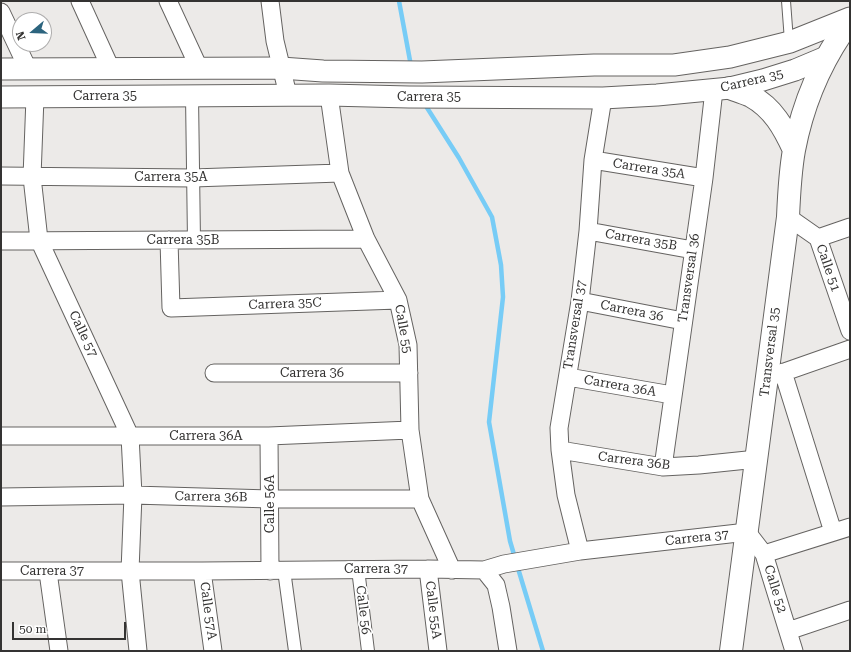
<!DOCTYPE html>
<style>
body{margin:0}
#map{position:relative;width:851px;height:652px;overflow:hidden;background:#eceae8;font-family:"Roboto Serif",serif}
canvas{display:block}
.frame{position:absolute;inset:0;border:2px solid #343332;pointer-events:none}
.north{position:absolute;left:12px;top:12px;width:40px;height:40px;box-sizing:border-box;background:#fff;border:1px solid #aeadad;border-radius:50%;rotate:251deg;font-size:11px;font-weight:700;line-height:16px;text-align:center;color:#343332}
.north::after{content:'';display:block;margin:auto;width:14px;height:18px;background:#2c647e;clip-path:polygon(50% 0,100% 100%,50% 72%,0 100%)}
.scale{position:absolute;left:12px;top:622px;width:114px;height:18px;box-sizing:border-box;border:2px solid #343332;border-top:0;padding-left:5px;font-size:12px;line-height:14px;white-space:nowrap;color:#343332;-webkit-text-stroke:3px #fff;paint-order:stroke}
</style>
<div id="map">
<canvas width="851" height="652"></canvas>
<div class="frame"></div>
<div class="north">N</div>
<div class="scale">50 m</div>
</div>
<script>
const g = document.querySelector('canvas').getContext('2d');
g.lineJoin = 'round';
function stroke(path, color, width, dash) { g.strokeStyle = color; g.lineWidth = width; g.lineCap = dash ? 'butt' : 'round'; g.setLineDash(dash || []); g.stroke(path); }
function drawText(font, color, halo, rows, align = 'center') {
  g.font = font + ' "Roboto Serif",serif'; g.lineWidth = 3.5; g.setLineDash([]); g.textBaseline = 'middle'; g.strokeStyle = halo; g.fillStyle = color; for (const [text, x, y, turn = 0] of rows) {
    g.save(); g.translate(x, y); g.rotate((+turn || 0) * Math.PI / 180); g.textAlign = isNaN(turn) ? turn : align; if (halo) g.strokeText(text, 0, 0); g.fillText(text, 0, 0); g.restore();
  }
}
const stream = new Path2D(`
 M399,1L411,66
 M424,103L459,158L492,217L501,265L503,297L489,422L510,541L515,558
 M517,565L543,651`);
const service = new Path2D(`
 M786,1L789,41`);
const pedestrian = new Path2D(`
 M192,96L194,241
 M358,569L368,651
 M284,570L295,651`);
const minor = new Path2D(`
 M80,1L111,69
 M168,1L199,68
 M270,1L275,41L288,95
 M1,12L28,69
 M329,95L340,173L366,239L398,300L408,345L410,430L420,499L452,570
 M35,97L32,177L39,240L130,436L133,495L130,571L138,651
 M593,160L704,178
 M1,176L193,178L340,173
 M788,217L818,238L850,331
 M588,231L693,250
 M818,238L850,227
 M169,240L171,308L398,300
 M1,241L366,239
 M580,301L683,321
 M783,372L833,532
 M214,373H409
 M773,376L850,349
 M568,377L672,395
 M1,436H269L410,430
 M269,436L270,571
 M560,450L663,467L699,465L757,459
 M663,467L704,178L714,90
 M1,497L133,495L270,499H420
 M580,551L566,495L560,450L559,428L580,301L588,231L593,160L603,98
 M764,554L850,527
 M428,569L438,651
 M484,570L496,585L501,607L508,651
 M1,571H202L428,569L484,570L504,564L580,551L747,532L764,554L794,651
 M202,571L213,651
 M48,572L59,651
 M788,631L850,610`);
const tertiary = new Path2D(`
 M1,69L281,68L323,71L422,72L594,65H674L730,57L790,42L850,18
 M1,97L329,95L409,97L603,98L657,95L730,88L763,80L795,70L826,57`);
const secondary = new Path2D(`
 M730,88C737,91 744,93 751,96C773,108 784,128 794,150
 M731,651L788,217C789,194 790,172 794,150C803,103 822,59 850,21`);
const streetNames = [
 ["Carrera 35",752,81,-13],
 ["Carrera 35",105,96],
 ["Carrera 35",429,97],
 ["Carrera 35A",649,169,9],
 ["Carrera 35A",171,177],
 ["Carrera 35B",183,240],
 ["Carrera 35B",641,240,10],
 ["Calle 51",828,268,71],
 ["Transversal 36",689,278,-82],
 ["Carrera 35C",285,304,-2],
 ["Carrera 36",632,311,11],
 ["Transversal 37",575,325,-81],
 ["Calle 55",403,329,80],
 ["Calle 57",83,334,65],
 ["Transversal 35",770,352,-83],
 ["Carrera 36",312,373],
 ["Carrera 36A",620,386,10],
 ["Carrera 36A",206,436],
 ["Carrera 36B",634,461,7],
 ["Carrera 36B",211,497,1],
 ["Calle 56A",270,504,-90],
 ["Carrera 37",697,538,-6],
 ["Carrera 37",376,569],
 ["Carrera 37",52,571],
 ["Calle 52",775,589,73],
 ["Calle 56",363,610,83],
 ["Calle 55A",433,610,83],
 ["Calle 57A",208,611,82]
];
stroke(stream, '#77ccf6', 4.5);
stroke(service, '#656361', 10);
stroke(pedestrian, '#656361', 14);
stroke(minor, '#656361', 19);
stroke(tertiary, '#656361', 23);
stroke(secondary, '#656361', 24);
stroke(service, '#fff', 8);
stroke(pedestrian, '#fff', 12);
stroke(minor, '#fff', 17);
stroke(tertiary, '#fff', 21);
stroke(secondary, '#fff', 22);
drawText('13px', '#343332', '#fff', streetNames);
</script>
